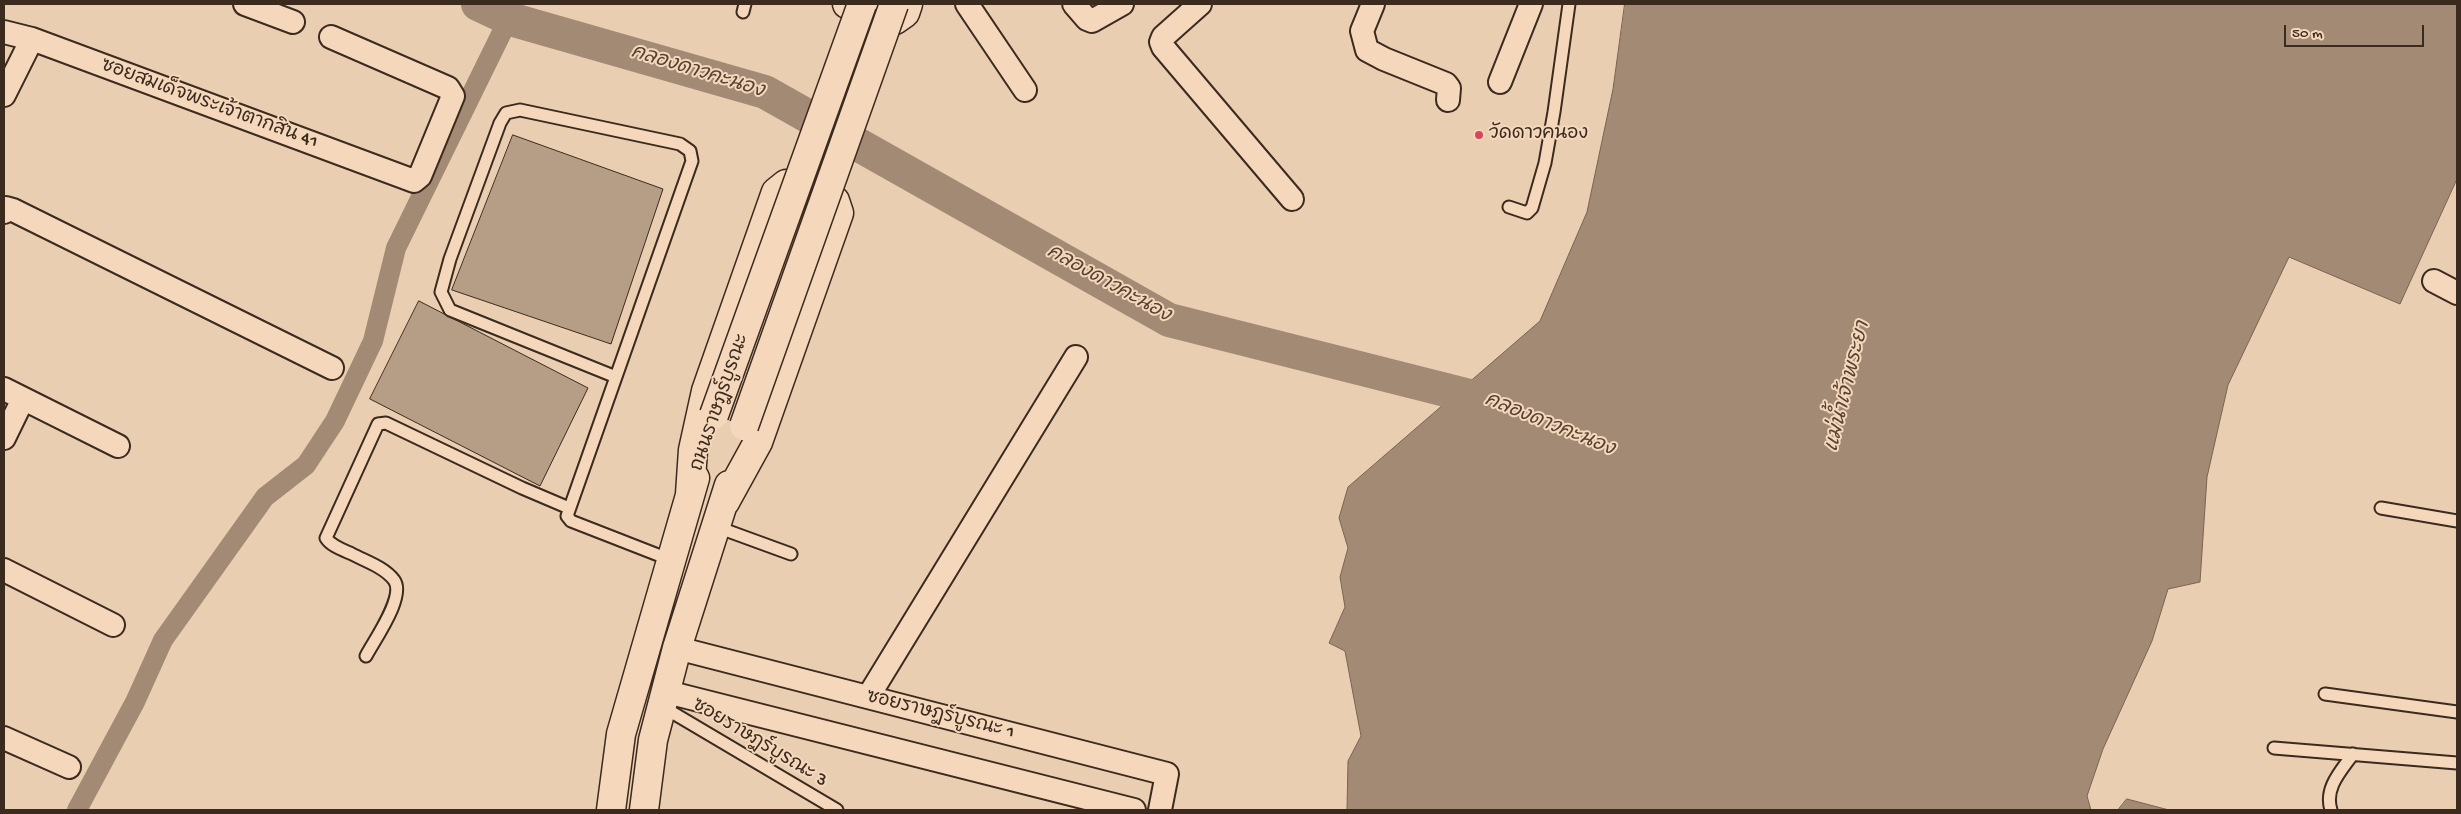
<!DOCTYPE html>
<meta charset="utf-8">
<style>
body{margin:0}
#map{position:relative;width:2461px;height:814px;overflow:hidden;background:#eaceb2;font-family:"Gochi Hand",sans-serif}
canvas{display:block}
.frame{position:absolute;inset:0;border:5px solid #3b2a1e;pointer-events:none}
.scale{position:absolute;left:2284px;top:25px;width:140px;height:22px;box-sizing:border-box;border:2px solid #3b2a1e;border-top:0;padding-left:6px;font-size:15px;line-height:18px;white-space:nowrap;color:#3b2a1e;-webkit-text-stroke:4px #f5d8bb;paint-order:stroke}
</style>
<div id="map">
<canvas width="2461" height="814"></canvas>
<div class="frame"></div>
<div class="scale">50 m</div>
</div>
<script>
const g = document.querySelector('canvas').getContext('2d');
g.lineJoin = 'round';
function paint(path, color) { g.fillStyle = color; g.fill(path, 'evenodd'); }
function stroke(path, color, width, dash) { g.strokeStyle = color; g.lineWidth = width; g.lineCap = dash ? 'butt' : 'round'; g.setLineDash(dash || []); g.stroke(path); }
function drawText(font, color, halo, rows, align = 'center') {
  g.font = font + ' "Gochi Hand","Playpen Sans Thai",sans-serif'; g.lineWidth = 4; g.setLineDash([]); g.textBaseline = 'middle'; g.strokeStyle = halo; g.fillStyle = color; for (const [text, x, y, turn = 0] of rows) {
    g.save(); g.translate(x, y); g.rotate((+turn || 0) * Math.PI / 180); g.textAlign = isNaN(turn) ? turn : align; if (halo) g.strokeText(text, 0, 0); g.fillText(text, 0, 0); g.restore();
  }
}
const water = new Path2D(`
 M1625,4H2457V179L2400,304L2289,257L2228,385L2207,477L2200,582L2168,589L2152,641L2103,749L2087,796L2091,810H1347L1348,761L1361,736L1345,651L1329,643L1345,607L1340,577L1348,548L1339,518L1348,487L1540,321L1587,212L1613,89Z
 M2127,799L2169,810H2118Z`);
const canal = new Path2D(`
 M77,810L135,702L163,640L265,497L306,465L335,421L373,341L396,248L509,18`);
const river = new Path2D(`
 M478,4L510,19L765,92L1169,320L1501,404`);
const building = new Path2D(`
 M513,135L663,189L611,344L452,290Z
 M419,301L588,388L540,486L370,399Z`);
const lane = new Path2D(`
 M743,12L745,4
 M1509,207L1527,213L1532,208L1545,163L1554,112L1569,4
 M616,377L450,310L441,292L450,259L500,123L506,113L520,110L680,144L690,151L692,161L567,516L571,521L671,560
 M2381,508L2457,521
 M717,527L791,554
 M366,656C375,639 406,596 394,580C384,567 365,561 352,554C343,550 331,546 326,538L378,424L386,423L522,488L569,508
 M2325,694L2457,712
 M663,707L837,810
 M2274,748L2457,763
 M2331,810C2324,788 2341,771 2353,754`);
const street = new Path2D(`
 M245,4L293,22
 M967,4L1025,90
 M1074,4L1087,19L1092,21L1122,4
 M1200,4L1163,37L1161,42L1163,47L1292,199
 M1373,4L1362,31L1367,50L1384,59L1446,84L1449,88L1448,100
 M4,32L32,39L414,181L420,176L453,96L448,88L331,37
 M1500,82L1531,4
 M4,95L32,39
 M4,212L6,208L13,210L332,368
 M2434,281L2457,293
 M4,389L118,446
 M4,438L23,399
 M4,570L113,625
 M677,648L1167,774L1160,810
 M667,692L1134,810
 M868,697L1076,357
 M4,738L69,767`);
const secondary = new Path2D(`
 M847,4L895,20L905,13L908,4
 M690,494L693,450L706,391L776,192L786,184L835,201L839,213L758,442L725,502
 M611,810L621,734L695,478
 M644,810L653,740L677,648L729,485`);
const secondaryBridge = new Path2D(`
 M714,415L862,4
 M744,426L894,4`);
const markers = [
 [1479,135,5,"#d1495b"]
];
const streetNames = [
 ["ซอยสมเด็จพระเจ้าตากสิน 41",209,105,20],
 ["ถนนราษฎร์บูรณะ",721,403,-71],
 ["ซอยราษฎร์บูรณะ 1",940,716,14],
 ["ซอยราษฎร์บูรณะ 3",759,744,31]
];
const poiNames = [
 ["วัดดาวคนอง",1489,135]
];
const waterNames = [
 ["คลองดาวคะนอง",697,73,17],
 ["คลองดาวคะนอง",1108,285,29],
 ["แม่น้ำเจ้าพระยา",1849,387,-76],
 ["คลองดาวคะนอง",1549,426,22]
];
paint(water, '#a28a75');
stroke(water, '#796452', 1);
stroke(canal, '#a28a75', 20);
stroke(river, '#a28a75', 34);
paint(building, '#b69d86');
stroke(building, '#3b2a1e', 1);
stroke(lane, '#3b2a1e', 15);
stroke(street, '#3b2a1e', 26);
stroke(secondary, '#3b2a1e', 31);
stroke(lane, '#f5d8bb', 11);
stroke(street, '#f5d8bb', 22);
stroke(secondary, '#f5d8bb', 28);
stroke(secondaryBridge, '#3b2a1e', 31, []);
stroke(secondaryBridge, '#f5d8bb', 28);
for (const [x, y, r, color] of markers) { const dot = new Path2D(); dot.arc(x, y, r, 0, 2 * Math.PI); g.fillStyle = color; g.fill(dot); stroke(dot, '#f5d8bb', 2); }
drawText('19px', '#3b2a1e', '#f5d8bb', streetNames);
drawText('19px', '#3b2a1e', '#f5d8bb', poiNames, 'left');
drawText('italic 20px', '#554234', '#f5d8bb', waterNames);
</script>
